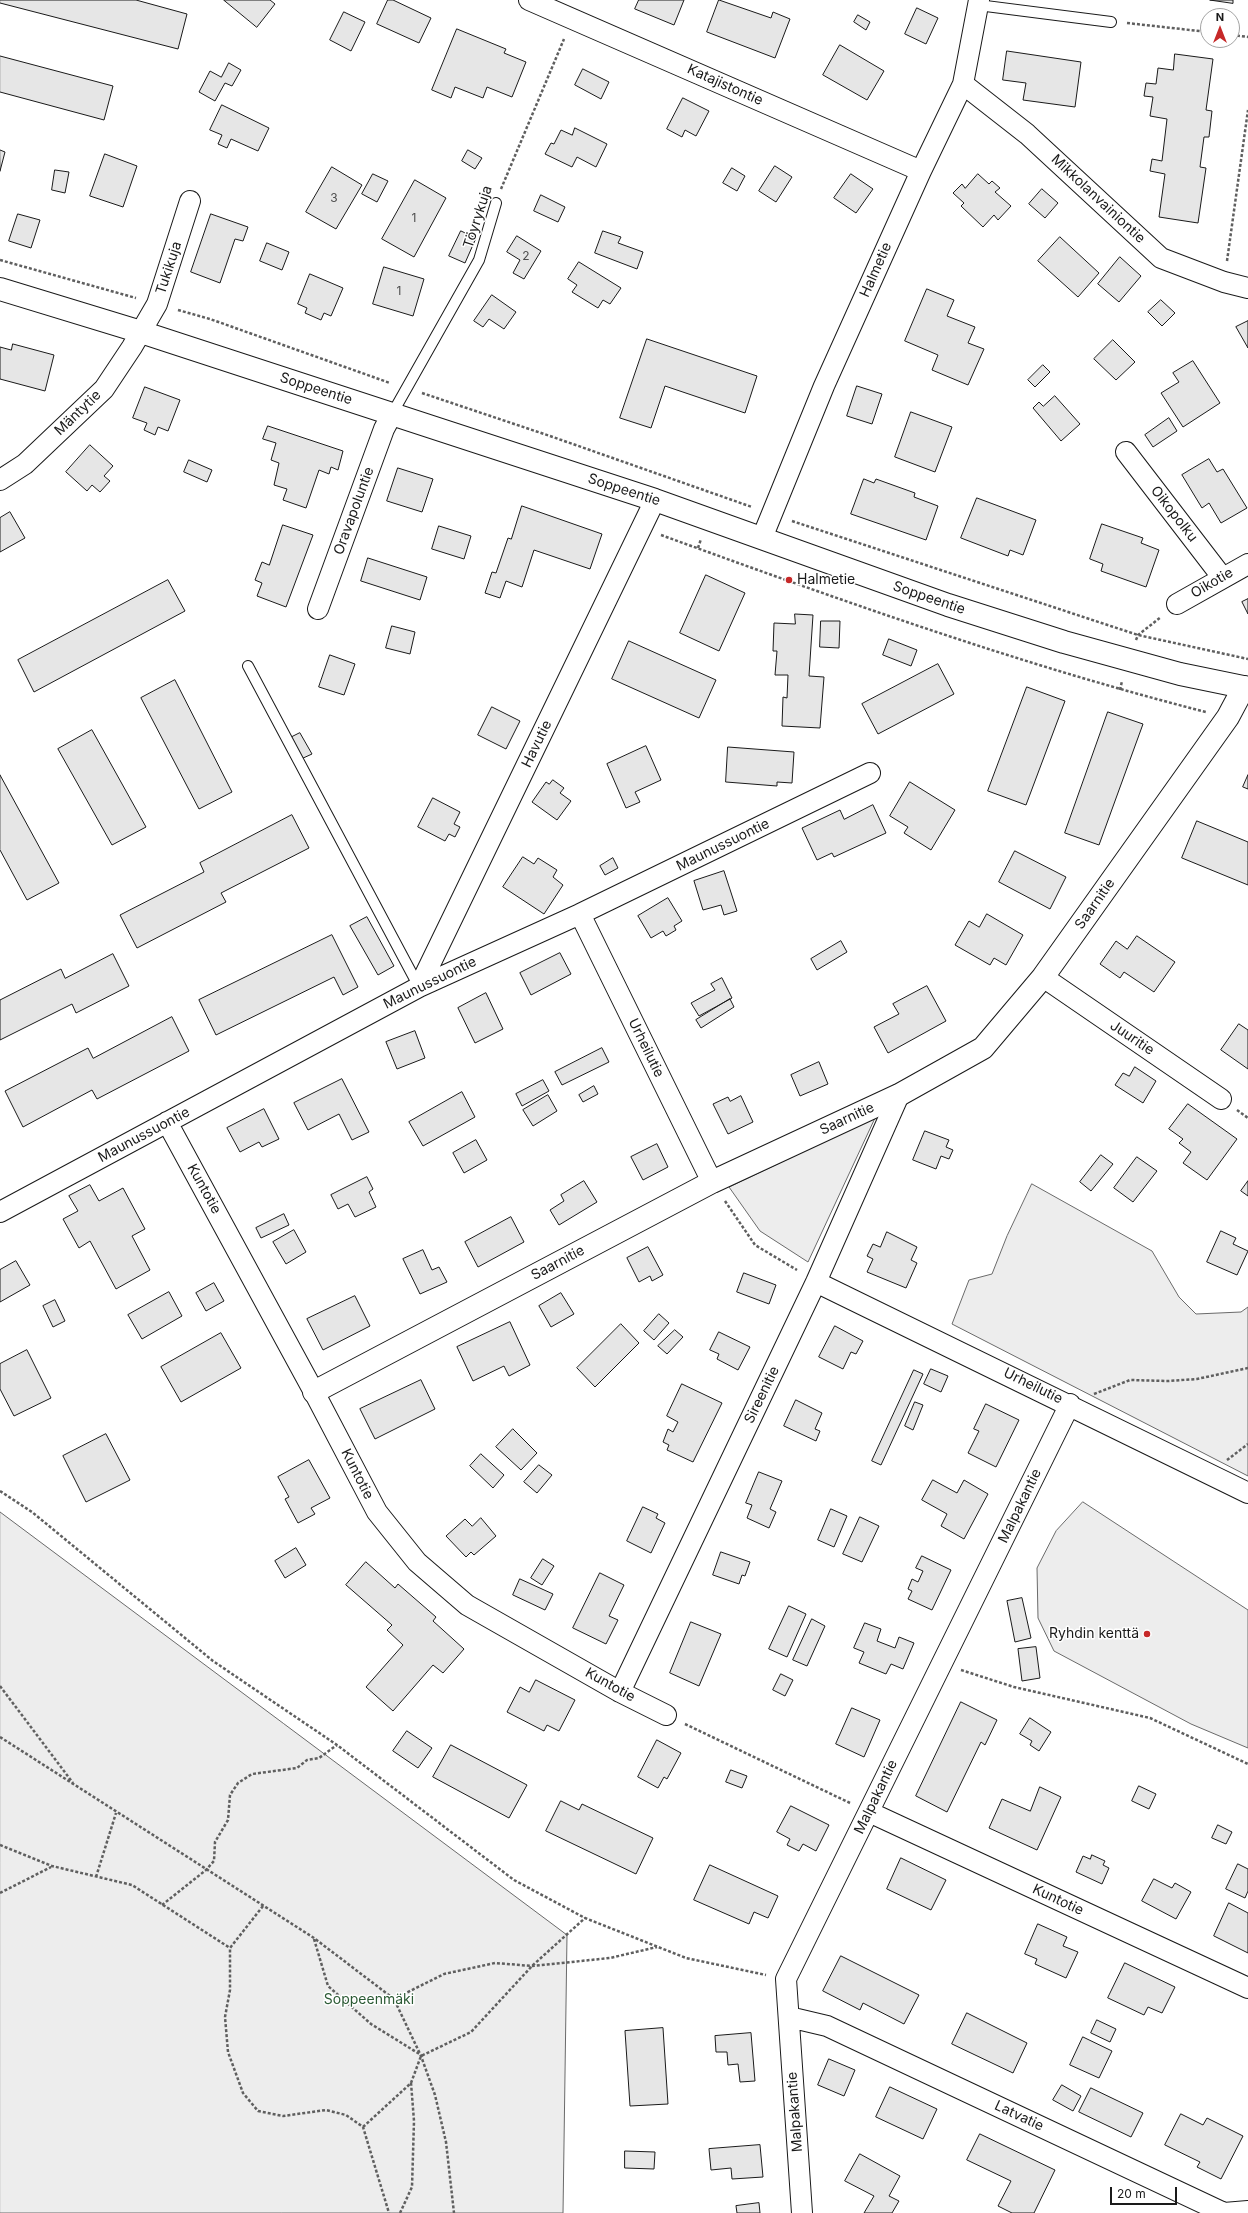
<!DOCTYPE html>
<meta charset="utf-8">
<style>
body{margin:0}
#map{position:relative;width:1248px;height:2213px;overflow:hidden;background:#fff;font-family:Inter,sans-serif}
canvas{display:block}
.north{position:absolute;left:1200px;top:8px;width:40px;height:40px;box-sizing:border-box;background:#fff;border:1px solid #a3a3a3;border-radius:50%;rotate:0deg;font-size:11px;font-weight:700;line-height:16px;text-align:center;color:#1a1a1a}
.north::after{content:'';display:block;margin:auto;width:14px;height:18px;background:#c62828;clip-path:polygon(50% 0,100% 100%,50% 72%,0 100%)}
.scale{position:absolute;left:1110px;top:2187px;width:67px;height:18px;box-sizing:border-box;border:2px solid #1a1a1a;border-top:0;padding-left:5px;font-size:12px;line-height:14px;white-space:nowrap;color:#1a1a1a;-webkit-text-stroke:3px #fff;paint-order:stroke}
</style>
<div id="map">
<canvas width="1248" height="2213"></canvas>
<div class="north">N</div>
<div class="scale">20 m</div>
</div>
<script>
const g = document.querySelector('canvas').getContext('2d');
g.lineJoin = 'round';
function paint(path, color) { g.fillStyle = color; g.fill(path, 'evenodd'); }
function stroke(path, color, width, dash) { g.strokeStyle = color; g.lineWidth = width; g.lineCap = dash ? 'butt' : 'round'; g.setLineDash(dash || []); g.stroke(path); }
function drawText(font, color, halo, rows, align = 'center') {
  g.font = font + ' Inter,sans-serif'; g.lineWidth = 3; g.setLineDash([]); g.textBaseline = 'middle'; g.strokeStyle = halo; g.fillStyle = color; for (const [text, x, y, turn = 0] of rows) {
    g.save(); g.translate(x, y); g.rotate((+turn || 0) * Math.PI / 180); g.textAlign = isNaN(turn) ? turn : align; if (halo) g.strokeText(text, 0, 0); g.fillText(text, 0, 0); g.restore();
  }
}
const built = new Path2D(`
 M882,1103L808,1262L760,1231L729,1187L874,1118Z
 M1032,1184L1152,1251L1179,1297L1196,1314L1241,1312L1248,1307V1476L952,1324L969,1280L992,1274L1007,1236Z
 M1083,1502L1248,1610V1748L1191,1724L1054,1651L1038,1618L1037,1568L1056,1531Z
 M0,1512L567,1935L563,2213H0Z`);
const building = new Path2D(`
 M0,0H136L187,14L178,49L0,3Z
 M224,0H270L275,4L257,27Z
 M388,0H393L431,18L419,43L377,24Z
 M639,0H684L674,25L635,9Z
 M719,0L771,18L773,12L790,19L775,58L707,32Z
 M1210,0H1233V3Z
 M917,8L938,18L926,44L905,34Z
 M344,12L365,22L351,51L330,40Z
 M858,15L870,22L866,30L854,22Z
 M457,29L506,49L504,53L526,62L512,97L487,87L483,98L455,87L451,98L432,90Z
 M840,45L884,71L867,100L823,75Z
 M1007,51L1081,62L1075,107L1023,100L1026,83L1003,80Z
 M1175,54L1213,59L1206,110L1212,111L1209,137H1204L1200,167L1206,168L1198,223L1159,217L1165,174L1150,171L1152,159L1162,161L1167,119L1150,116L1153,97L1144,96L1146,83L1156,84L1158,68L1173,70Z
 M0,56L113,86L104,120L0,92Z
 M229,63L241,70L232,86L225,83L215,101L199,92L210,71L221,77Z
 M583,69L609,82L601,99L575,85Z
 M683,98L709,111L696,136L685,130L682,137L667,129Z
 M222,105L269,128L258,151L231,139L227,148L218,144L222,135L210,130Z
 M575,128L607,144L596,167L577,157L572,167L545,154L551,143L554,144L561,130L572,135Z
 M0,150L5,152L0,171Z
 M468,150L482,158L475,169L462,161Z
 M105,154L137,166L123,207L90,196Z
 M775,166L792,177L776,202L759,191Z
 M332,167L362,185L336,229L306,212Z
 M732,168L745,176L737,191L723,183Z
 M55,170L69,172L65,193L52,190Z
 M373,174L388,181L377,202L362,194Z
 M851,174L873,189L856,213L834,198Z
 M978,174L989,184L992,181L1000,188L995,192L1011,206L998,220L994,215L983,227L961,206L964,203L953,193L962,184L965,188Z
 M415,180L446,198L414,257L382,239Z
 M1042,189L1058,203L1045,218L1029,204Z
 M541,195L565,207L558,222L534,211Z
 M18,214L40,220L31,248L9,241Z
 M211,214L248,227L243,241L235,239L220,283L191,272Z
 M461,231L476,238L465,263L449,256Z
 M603,231L621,237L618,243L643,252L637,269L595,253Z
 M517,236L541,251L524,279L513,273L520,260L507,252Z
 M1060,237L1099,273L1078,297L1038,261Z
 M267,243L289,252L282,270L260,261Z
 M1120,257L1141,276L1119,302L1098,284Z
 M579,262L621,288L610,304L603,300L598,308L572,292L577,285L568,279Z
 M384,267L424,279L413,316L373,304Z
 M310,274L343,288L331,316L324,313L321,320L305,313L307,308L298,304Z
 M927,289L954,300L947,316L975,327L968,343L984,349L968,385L932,370L938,355L905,341Z
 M492,295L516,312L504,329L489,319L483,327L474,321Z
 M1161,300L1175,313L1162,326L1148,312Z
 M1248,321V348L1236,327Z
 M647,339L757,376L745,413L665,386L651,428L620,418Z
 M1113,340L1135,362L1116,380L1094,359Z
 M13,344L54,355L45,391L0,379V347L11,350Z
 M1193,361L1220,403L1183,427L1161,393L1179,382L1173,373Z
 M1043,365L1050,372L1035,387L1028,380Z
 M857,386L882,394L872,424L847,416Z
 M145,387L180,400L168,431L158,427L155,435L144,430L147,423L133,418Z
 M1055,396L1080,424L1061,441L1033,408L1039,402L1043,406Z
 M911,412L952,427L935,472L895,457Z
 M1169,418L1177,431L1153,447L1145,435Z
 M268,426L343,451L338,470L331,467L329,474L319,470L306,508L283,500L287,489L274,485L279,463L271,460L276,443L263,439Z
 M90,445L113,466L104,476L110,481L100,492L92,485L87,491L66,472Z
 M1209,459L1217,472L1223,469L1247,508L1221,523L1209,503L1202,508L1182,475Z
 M189,460L212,470L207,482L184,472Z
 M398,468L433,479L422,512L387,501Z
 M864,479L874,483L876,479L915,493L914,497L938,506L926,540L851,514Z
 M977,498L1036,520L1023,555L1010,550L1008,556L961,538Z
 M522,506L602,534L590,569L534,550L522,587L506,581L500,598L485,593L492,572L496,573L508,538L511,539Z
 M10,512L25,538L0,552V518Z
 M1102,524L1143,538L1141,543L1159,550L1146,587L1101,571L1103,564L1090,559Z
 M283,525L313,535L286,607L257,596L262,583L255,580L262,562L269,565Z
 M439,526L471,536L464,559L432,549Z
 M368,558L427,577L420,600L361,581Z
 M706,575L745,593L719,651L680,633Z
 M168,580L185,611L34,692L18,660Z
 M1248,599V614L1242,602Z
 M795,614L813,615L809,676L824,677L820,728L782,726L783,697L787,698L788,675H775L777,651H773L774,623L795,624Z
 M821,621H840L839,648L820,647Z
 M392,626L415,632L410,654L386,648Z
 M889,639L917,650L911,666L883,655Z
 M629,641L716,680L699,718L612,679Z
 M330,655L355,664L344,695L319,687Z
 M938,664L954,694L878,734L862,704Z
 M175,680L232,792L199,809L141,698Z
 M1027,687L1065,701L1026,805L988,791Z
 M492,707L520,721L506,749L478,735Z
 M1108,712L1143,724L1099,845L1065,833Z
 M92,730L146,827L112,845L58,749Z
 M300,733L312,754L301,759L290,738Z
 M646,746L661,780L635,792L640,802L626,808L607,764Z
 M728,747L794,752L792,783L777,782V786L726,782Z
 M0,775L59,883L27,900L0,850Z
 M1248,775V789L1243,787Z
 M553,780L564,788L560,793L571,801L557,820L532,802L546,782L549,784Z
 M910,782L955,810L931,850L904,833L908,827L890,816Z
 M433,798L460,812L454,824L460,827L455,837L449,834L445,841L418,827Z
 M873,805L886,833L834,857L832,853L817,860L802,828L840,810L844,819Z
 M292,815L309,848L221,893L226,902L137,948L120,915L204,872L200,863Z
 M1197,821L1248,842V885L1182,858Z
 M1015,851L1066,877L1050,909L999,882Z
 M523,857L534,864L538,858L557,870L553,877L563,885L544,914L503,887Z
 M613,858L618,868L605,875L600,866Z
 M724,871L737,911L724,915L721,905L703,910L694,881Z
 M668,898L682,921L674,926L676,930L666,936L663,931L651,938L638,916Z
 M987,914L1023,935L1006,965L994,958L990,965L955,945L969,921L979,927Z
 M367,917L394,966L378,975L350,926Z
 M332,935L358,987L343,995L334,977L216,1035L199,1000Z
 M1137,936L1175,962L1154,992L1124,972L1120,978L1100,964L1116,941L1127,949Z
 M841,941L847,952L817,970L811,959Z
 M560,953L571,974L531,995L520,973Z
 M113,954L129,986L76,1013L72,1004L0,1040V1000L61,969L65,978Z
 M722,978L732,998L699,1016L691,1003L715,990L711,984Z
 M927,986L946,1021L888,1053L874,1027L899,1014L893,1004Z
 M486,993L503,1029L475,1043L458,1008Z
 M730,999L734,1007L701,1028L696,1020Z
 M172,1017L189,1051L97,1099L92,1090L23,1127L5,1091L88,1048L93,1058Z
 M1239,1024L1248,1030V1069L1221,1050Z
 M415,1031L425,1058L397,1069L386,1042Z
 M602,1048L609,1062L562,1085L555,1072Z
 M819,1062L828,1084L800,1096L791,1075Z
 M1135,1067L1156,1081L1143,1103L1115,1085L1123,1073L1129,1076Z
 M342,1079L369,1132L352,1140L339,1114L308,1130L294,1103Z
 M543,1080L549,1091L522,1106L516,1094Z
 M594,1086L598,1094L583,1102L579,1095Z
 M462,1092L475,1117L423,1146L409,1122Z
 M548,1095L557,1111L533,1126L523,1110Z
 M741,1096L753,1122L728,1134L713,1104L728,1097L730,1101Z
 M1188,1104L1237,1139L1207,1180L1183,1163L1191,1152L1179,1143L1183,1139L1169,1129Z
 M264,1109L279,1139L262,1147L259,1142L240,1152L227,1128Z
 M925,1131L949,1140L946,1147L953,1150L949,1159L941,1156L936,1169L913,1160Z
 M476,1140L487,1160L464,1173L453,1153Z
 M657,1144L668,1167L643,1180L631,1157Z
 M1101,1155L1113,1164L1091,1191L1080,1182Z
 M1137,1157L1157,1171L1133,1202L1114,1188Z
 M367,1177L373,1189L369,1192L376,1207L355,1217L348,1204L338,1209L331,1195Z
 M584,1181L597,1202L559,1225L550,1210L564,1201L561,1195Z
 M1248,1181V1196L1241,1191Z
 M90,1185L99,1201L123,1188L145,1229L132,1236L150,1270L116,1289L90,1241L79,1248L63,1219L78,1211L69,1196Z
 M284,1214L289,1225L261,1238L256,1228Z
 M511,1217L524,1242L478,1267L465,1242Z
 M294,1230L306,1252L286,1264L273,1242Z
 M1221,1231L1236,1238L1233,1244L1248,1251L1237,1275L1207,1262Z
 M887,1232L917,1247L911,1260L917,1263L906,1288L867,1272L873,1259L867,1256L873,1244L880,1247Z
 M648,1247L663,1275L652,1281L650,1276L639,1282L627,1258Z
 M423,1250L432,1270L439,1267L447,1282L420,1294L403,1259Z
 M16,1261L30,1285L0,1302V1270Z
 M744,1273L776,1285L769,1304L737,1292Z
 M214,1283L224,1301L206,1311L196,1293Z
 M169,1292L182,1316L142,1339L128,1315Z
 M561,1293L574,1314L551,1327L539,1306Z
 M355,1296L370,1326L323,1350L307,1319Z
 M55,1300L65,1321L53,1327L43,1306Z
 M659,1314L669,1323L654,1340L644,1331Z
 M510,1322L530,1365L509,1376L504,1366L473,1381L457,1347Z
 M621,1324L639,1343L595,1387L577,1368Z
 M835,1326L863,1341L856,1354L851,1352L843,1369L819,1357Z
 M675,1330L683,1337L667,1354L658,1346Z
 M719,1332L750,1347L738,1370L717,1359L719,1354L710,1350Z
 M221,1333L241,1368L181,1402L161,1367Z
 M27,1350L51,1398L14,1416L0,1389V1364Z
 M931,1369L948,1376L941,1392L924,1384Z
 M914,1370L923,1374L881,1465L872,1461Z
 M421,1380L435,1409L375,1439L360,1409Z
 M682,1384L722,1403L693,1462L667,1450L669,1445L663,1442L668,1429L673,1432L678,1422L667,1416Z
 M796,1400L822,1413L815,1429L820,1431L816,1441L784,1426Z
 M915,1402L923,1405L913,1430L905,1426Z
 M986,1404L1019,1420L996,1467L968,1453L979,1431L974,1429Z
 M513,1429L537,1453L521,1470L496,1447Z
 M106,1434L130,1480L86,1502L63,1456Z
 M481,1454L504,1475L493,1488L470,1466Z
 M309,1460L330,1498L311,1508L315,1514L298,1523L285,1499L289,1497L278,1477Z
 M539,1465L552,1475L537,1493L524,1482Z
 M759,1472L782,1481L770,1509L776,1512L769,1528L747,1518L752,1505L746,1503Z
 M933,1480L957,1493L964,1480L988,1494L964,1539L941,1526L947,1514L922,1500Z
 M643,1507L658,1514L656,1518L665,1523L651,1553L627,1541Z
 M831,1509L847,1516L834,1547L818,1540Z
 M860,1517L879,1526L862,1562L843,1554Z
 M481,1518L496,1536L474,1555L471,1552L466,1557L446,1536L465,1519L472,1526Z
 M296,1548L306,1565L285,1578L275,1561Z
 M721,1552L750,1562L745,1576L742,1575L739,1584L713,1575Z
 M922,1556L951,1570L932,1610L908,1599L912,1591L908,1589L912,1579L918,1582L923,1571L916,1568Z
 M543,1559L554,1566L542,1585L531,1578Z
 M366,1562L395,1588L398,1584L436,1617L433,1621L464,1649L443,1673L433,1665L393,1711L366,1687L403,1645L387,1630L392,1625L346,1585Z
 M600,1573L624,1585L609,1616L618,1620L606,1644L573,1628Z
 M520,1579L553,1594L545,1610L513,1595Z
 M1022,1598L1031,1638L1015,1642L1007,1601Z
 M789,1606L806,1614L787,1657L769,1649Z
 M812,1619L825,1626L807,1666L793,1660Z
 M691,1622L721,1634L699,1686L670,1673Z
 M865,1623L881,1629L877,1641L895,1648L899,1637L914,1643L903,1669L891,1664L886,1674L859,1663L864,1652L854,1648Z
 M1036,1647L1040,1678L1022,1681L1018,1649Z
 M781,1674L793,1680L785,1696L773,1690Z
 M536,1680L575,1700L559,1731L547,1725L544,1731L507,1712L520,1687L529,1692Z
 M961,1702L997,1720L985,1745L981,1742L947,1812L916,1796Z
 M852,1708L880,1720L864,1757L836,1744Z
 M1030,1718L1051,1732L1039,1751L1030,1745L1032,1741L1020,1734Z
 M407,1731L432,1748L418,1768L393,1751Z
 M657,1740L681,1753L667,1779L664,1777L658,1788L638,1777Z
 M451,1745L527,1785L509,1818L433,1777Z
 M731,1770L747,1776L742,1788L726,1782Z
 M1139,1786L1156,1794L1149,1809L1132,1801Z
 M1040,1787L1061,1797L1037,1850L989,1828L1002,1799L1030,1811Z
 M561,1801L579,1810L582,1804L653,1838L636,1874L546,1831Z
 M791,1806L829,1825L816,1851L803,1844L799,1851L787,1845L790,1839L777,1832Z
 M1218,1825L1232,1832L1226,1844L1212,1838Z
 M1092,1855L1105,1861L1103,1865L1109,1868L1102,1884L1076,1872L1083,1856L1090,1859Z
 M901,1858L946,1880L931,1910L887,1889Z
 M1238,1864L1248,1869V1891L1245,1898L1226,1889Z
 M710,1865L778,1896L768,1918L754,1912L749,1924L694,1900Z
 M1154,1879L1172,1888L1175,1883L1191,1892L1176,1919L1142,1901Z
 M1229,1903L1248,1913V1953L1214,1936Z
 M1038,1924L1067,1937L1063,1946L1078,1952L1066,1978L1035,1964L1037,1959L1025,1954Z
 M841,1956L919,1995L904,2024L863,2003L860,2010L823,1991Z
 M1125,1963L1175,1987L1162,2013L1148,2007L1144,2015L1108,1998Z
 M967,2013L1027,2043L1013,2073L952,2044Z
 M1097,2020L1116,2029L1110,2042L1091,2033Z
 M663,2028L668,2104L630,2106L625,2031Z
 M751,2033L755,2081L740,2082L738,2064L728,2065L727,2052H716L715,2036Z
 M1083,2037L1112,2051L1099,2078L1070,2065Z
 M829,2059L855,2070L844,2096L818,2085Z
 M1062,2085L1081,2096L1073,2111L1053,2100Z
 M890,2087L937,2109L923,2139L876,2117Z
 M1091,2088L1143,2113L1131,2137L1079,2112Z
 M1181,2114L1203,2125L1207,2118L1243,2136L1221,2179L1197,2167L1200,2162L1165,2145Z
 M980,2134L1055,2170L1034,2213H1012L998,2206L1011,2181L967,2160Z
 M760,2145L763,2177L732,2179L731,2168L711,2170L709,2149Z
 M625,2151L655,2152L654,2169L625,2168Z
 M860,2154L900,2176L889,2196L899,2201L892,2213H864L874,2196L845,2181Z
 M759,2203L760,2213H737L736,2206Z`);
const path = new Path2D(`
 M1127,23L1208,32
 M1232,35L1248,37
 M501,189L564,39
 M0,260L136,298
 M1227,261L1248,110
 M178,310L210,319L390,383
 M422,393L550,436L752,507
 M792,521L1138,635L1248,659
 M661,535C840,600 1021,665 1206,712
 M698,548L701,539
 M1136,640L1138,635L1161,617
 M1120,690L1122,681
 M1237,1110L1248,1118
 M725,1201L755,1245L797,1270
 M1094,1394L1130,1380L1168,1381L1197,1379L1248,1368
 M1227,1460L1248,1444
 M0,1491L32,1512L213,1661L337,1745L514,1880L585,1918L686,1958L766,1975
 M961,1670L1014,1687L1150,1718L1248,1764
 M0,1686L73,1783
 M685,1724L850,1803
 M0,1737L314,1938L394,1999L421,2056L435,2095L446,2142L454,2213
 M0,1845L52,1866L132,1885L230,1948
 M96,1877L116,1813
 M0,1893L51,1867
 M162,1905L206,1870L214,1861L215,1842L228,1820L230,1795L238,1783L252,1774L297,1768L307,1760L319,1758L337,1745
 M263,1906L230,1948V1990L225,2017L228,2052L243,2093L258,2111L283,2116L326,2110L346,2115L363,2127L389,2213
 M314,1939L328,1986L371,2024L421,2055
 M394,1999L444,1974L495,1963L532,1966L610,1958L657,1947
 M363,2127L411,2083L421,2056L471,2032L532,1966L585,1918
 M400,2213L412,2187L414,2121L411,2083`);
const service = new Path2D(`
 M978,5L1111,22
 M392,414L479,260L496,203
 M248,666L419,987`);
const minor = new Path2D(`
 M529,0L921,171
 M963,84L1027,134L1161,258L1224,282L1248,288
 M1126,452L1222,577
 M0,480L25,464L104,389L132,347L157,304L190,201
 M762,538L824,386L921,171L963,84L979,0
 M1177,604L1248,564
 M318,609L384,429L392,414
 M580,914L712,1182
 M1043,977L1221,1099
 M419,987L655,500
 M167,1122L314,1392L377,1512L417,1562L467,1605L620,1692L666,1715
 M0,1212L419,987L580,914L870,773
 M816,1282L1248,1493
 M620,1692L816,1282L899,1095
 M869,1812L1248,1988
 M789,2017L827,2026L1224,2213L1248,2211
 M802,2213L786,1979L1070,1404`);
const tertiary = new Path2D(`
 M314,1392L712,1182L899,1095L983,1048L1043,977L1228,717L1244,687`);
const secondary = new Path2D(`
 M0,289L141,332L655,500L948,605L1064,642L1180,674L1248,688`);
const markers = [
 [789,580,4,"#c62828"],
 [1147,1634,4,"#c62828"]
];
const numberNames = [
 ["3",334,198],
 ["1",414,218],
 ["2",526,256],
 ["1",399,291]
];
const streetNames = [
 ["Katajistontie",725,85,24],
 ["Mikkolanvainiontie",1098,199,43],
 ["Töyrykuja",478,217,-72],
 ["Tukikuja",169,268,-72],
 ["Halmetie",876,270,-66],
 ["Soppeentie",316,389,18],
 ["Mäntytie",78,413,-44],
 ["Soppeentie",624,490,18],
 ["Oravapoluntie",354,511,-70],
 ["Oikopolku",1174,514,52],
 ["Oikotie",1212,583,-30],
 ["Soppeentie",929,598,19],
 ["Havutie",537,744,-64],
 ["Maunussuontie",723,845,-26],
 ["Saarnitie",1095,904,-55],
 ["Maunussuontie",430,983,-26],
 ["Juuritie",1132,1038,34],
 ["Urheilutie",646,1048,64],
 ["Saarnitie",847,1119,-25],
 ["Maunussuontie",144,1135,-28],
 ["Kuntotie",204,1189,61],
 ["Saarnitie",558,1263,-28],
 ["Urheilutie",1033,1386,26],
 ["Sireenitie",762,1395,-64],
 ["Kuntotie",357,1474,63],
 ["Malpakantie",1020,1506,-64],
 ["Kuntotie",610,1685,29],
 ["Malpakantie",876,1797,-64],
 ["Kuntotie",1058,1900,25],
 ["Malpakantie",795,2112,-94],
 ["Latvatie",1019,2116,25]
];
const poiNames = [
 ["Halmetie",797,580],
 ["Ryhdin kenttä",1139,1634,"right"]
];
const parkNames = [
 ["Soppeenmäki",369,2000]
];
paint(built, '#ededed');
stroke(built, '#6a6a6a', 1);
paint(building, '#e6e6e6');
stroke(building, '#1a1a1a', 1);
stroke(service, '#1a1a1a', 12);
stroke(minor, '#1a1a1a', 22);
stroke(tertiary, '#1a1a1a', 24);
stroke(secondary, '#1a1a1a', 24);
stroke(path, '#5f5f5f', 2.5, [3, 2]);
stroke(service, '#fff', 10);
stroke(minor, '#fff', 20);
stroke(tertiary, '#fff', 22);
stroke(secondary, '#fff', 22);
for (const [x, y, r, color] of markers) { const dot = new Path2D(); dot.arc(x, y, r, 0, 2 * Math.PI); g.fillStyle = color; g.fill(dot); stroke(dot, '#fff', 1.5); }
drawText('12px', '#4d4d4d', null, numberNames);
drawText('14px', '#1a1a1a', '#fff', streetNames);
drawText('14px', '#1a1a1a', '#fff', poiNames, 'left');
drawText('14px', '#2b5a34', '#fff', parkNames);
</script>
